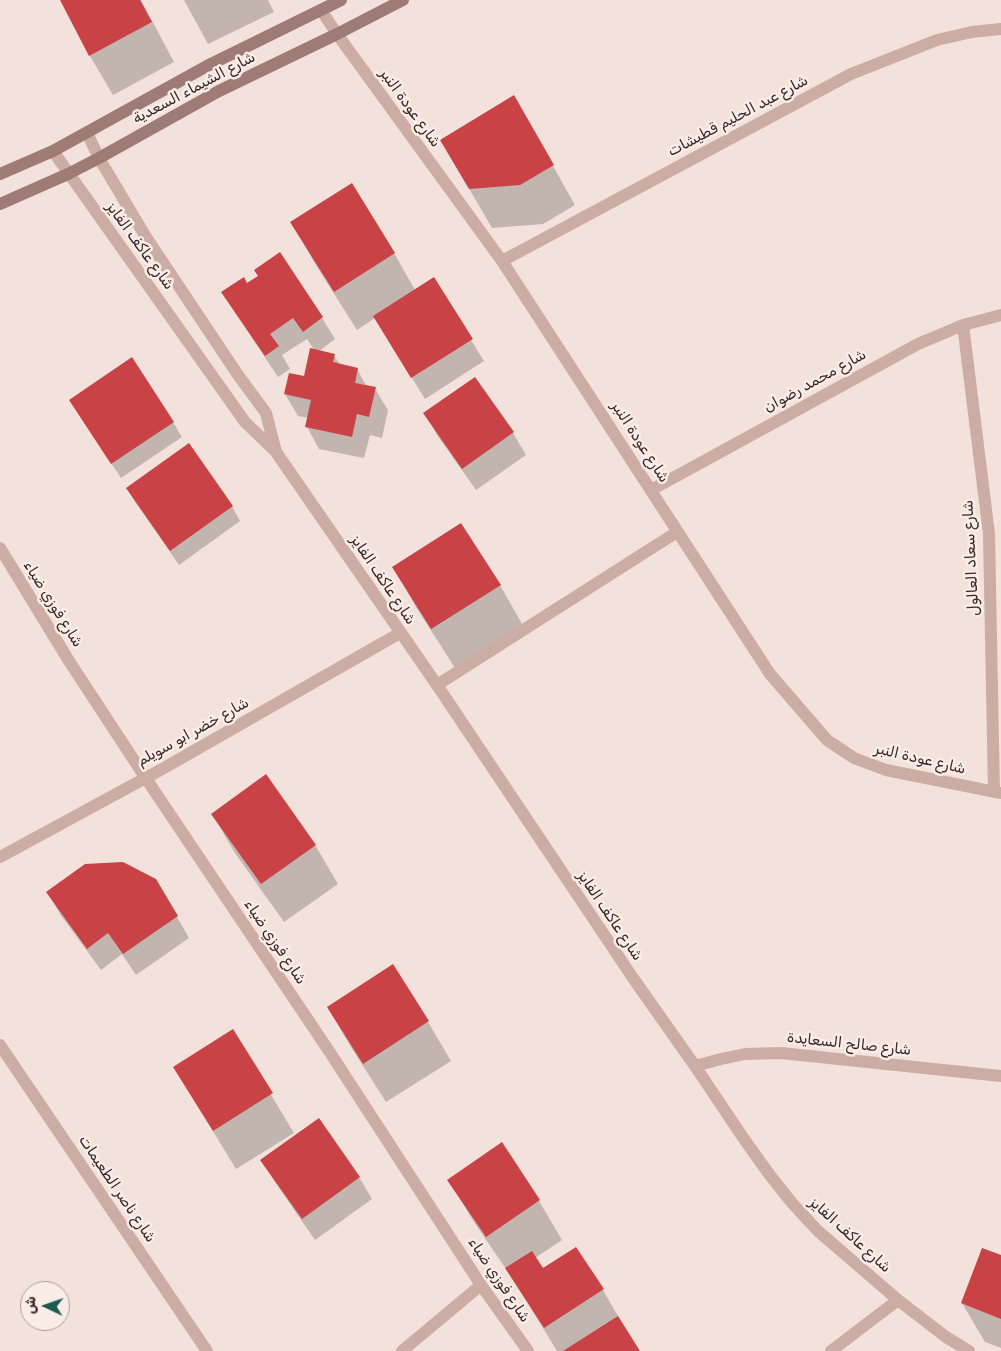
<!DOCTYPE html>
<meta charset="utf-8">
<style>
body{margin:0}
#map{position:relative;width:1001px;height:1351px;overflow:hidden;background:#f3e1db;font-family:Rubik,Vazirmatn,sans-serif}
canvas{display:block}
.north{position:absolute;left:20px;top:1281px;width:50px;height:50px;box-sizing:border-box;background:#faece7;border:1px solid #ac9e9a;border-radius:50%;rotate:273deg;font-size:14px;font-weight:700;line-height:20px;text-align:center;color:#372827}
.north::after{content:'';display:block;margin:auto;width:18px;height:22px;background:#1c5a4d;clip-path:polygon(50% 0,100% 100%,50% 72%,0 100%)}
</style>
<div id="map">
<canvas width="1001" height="1351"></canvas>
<div class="north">ش</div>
</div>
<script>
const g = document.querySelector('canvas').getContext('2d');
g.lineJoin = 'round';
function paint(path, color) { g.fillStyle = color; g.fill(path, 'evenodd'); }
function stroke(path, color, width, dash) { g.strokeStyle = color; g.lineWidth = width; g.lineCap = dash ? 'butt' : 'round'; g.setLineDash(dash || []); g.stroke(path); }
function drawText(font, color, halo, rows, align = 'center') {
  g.font = font + ' Rubik,Vazirmatn,sans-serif'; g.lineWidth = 5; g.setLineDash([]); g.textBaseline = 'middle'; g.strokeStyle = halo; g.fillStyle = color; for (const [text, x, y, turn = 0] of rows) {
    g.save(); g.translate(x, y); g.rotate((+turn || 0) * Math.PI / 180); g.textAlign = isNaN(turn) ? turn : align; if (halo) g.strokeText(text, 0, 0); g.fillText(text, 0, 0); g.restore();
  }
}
const shadow = new Path2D(`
 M61,0H141L174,62L113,95L90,56Z
 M184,0H268L274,12L208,44Z
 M514,97L575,205L543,224L492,228L464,180Z
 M292,223L394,253L415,290L433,279L484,361L425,399L375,318L357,330L314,262Z
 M279,254L322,318L335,339L318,352L334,355L340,365L357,369L367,387L375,389L388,410L382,438L370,435L364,458L319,449L307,427L309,418L298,416L285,394L305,377L315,351L307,339L282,355L290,369L278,377L236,314L223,293L247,284L259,276Z
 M475,378L513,433L526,455L476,490L437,435L425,414Z
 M70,400L173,422L182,437L121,478Z
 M127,489L232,506L240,521L179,565L136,503Z
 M394,568L500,585L522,624L455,668L416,607Z
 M212,814L315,845L338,884L284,922L235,853Z
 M48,893L177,917L189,938L136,975L122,954L101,970L60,914Z
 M393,966L428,1022L451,1061L386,1102L351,1047L328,1008Z
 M232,1030L294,1133L236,1169L174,1067Z
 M501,1144L539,1201L562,1240L535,1258L543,1270L603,1290L638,1351H557L530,1307L511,1275H510L472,1219L449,1180Z
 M262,1161L359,1177L372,1199L315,1240L275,1182Z
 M1001,1257V1348L985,1342L962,1303Z`);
const building = new Path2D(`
 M60,0H140L152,22L89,56Z
 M514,95L554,165L520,185L469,189L440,140Z
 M352,183L395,253L334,292L290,222Z
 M280,252L323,317L303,332L293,318L270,334L279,346L265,356L221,292L244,277L247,283L258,276L254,270Z
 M434,277L473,339L411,378L373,316Z
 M310,348L335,354L333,362L358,368L355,383L376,387L369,417L357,414L352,437L305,427L311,400L284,394L289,373L304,376Z
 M132,357L174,422L111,464L69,400Z
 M475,377L514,432L462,469L423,413Z
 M189,443L233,506L170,551L126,488Z
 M461,523L501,585L431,629L392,567Z
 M266,774L316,845L261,884L211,814Z
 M123,862L156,879L178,916L123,954L108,933L87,949L46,892L85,864Z
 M393,964L429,1021L363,1064L327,1007Z
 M233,1029L273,1093L213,1131L173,1067Z
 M319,1118L360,1177L302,1219L260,1160Z
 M502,1142L540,1200L486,1237L447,1180Z
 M576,1247L604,1289L544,1328L505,1268L532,1251L543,1268Z
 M982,1248L1001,1255V1319L961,1303Z
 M618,1316L640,1351H563Z`);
const lane = new Path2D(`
 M437,685L677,532`);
const street = new Path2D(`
 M321,10L337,34L502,261L770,674L827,740L854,758L886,770L1001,793
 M87,133L99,158L146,237L238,375L266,413L276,452
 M53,151L245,422L276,452L437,685L633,978L695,1066L744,1139L769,1174L792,1203L818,1231L898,1300L946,1337L969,1351
 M502,261L851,74L937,40L972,32L1001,29
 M963,325L989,534L994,792
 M651,490L918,344L963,325L1001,315
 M0,548L69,661L145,777L329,1051L481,1285L528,1351
 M0,857L164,768L400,633
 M0,1045L207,1351
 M695,1066L721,1059L745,1054L781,1053L1001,1076
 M402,1351L481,1285
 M831,1351L898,1300`);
const secondary = new Path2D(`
 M0,174L53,151L207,66L341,0
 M0,204L68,174L99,158L219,91L337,34L403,0`);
const streetNames = [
 ["شارع الشيماء السعدية",194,88,-28],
 ["شارع عودة النبر",410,108,54],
 ["شارع عبد الحليم قطيشات",738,116,-28],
 ["شارع عاكف الفايز",140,246,54],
 ["شارع محمد رضوان",815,381,-29],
 ["شارع عودة النبر",640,442,57],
 ["شارع سعاد العالول",971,558,-93],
 ["شارع عاكف الفايز",383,580,56],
 ["شارع فوزي ضياء",53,604,58],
 ["شارع خضر ابو سويلم",193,732,-29],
 ["شارع عودة النبر",920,759,13],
 ["شارع عاكف الفايز",610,916,56],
 ["شارع فوزي ضياء",275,942,56],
 ["شارع صالح السعايدة",849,1044,6],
 ["شارع ناصر الطعيمات",117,1189,56],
 ["شارع عاكف الفايز",850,1235,42],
 ["شارع فوزي ضياء",499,1280,56]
];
paint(shadow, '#0003');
paint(building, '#c94245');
stroke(lane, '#cbada6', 12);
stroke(street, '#cbada6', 12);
stroke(secondary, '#9f7b78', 12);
drawText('15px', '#372827', '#faece7', streetNames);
</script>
